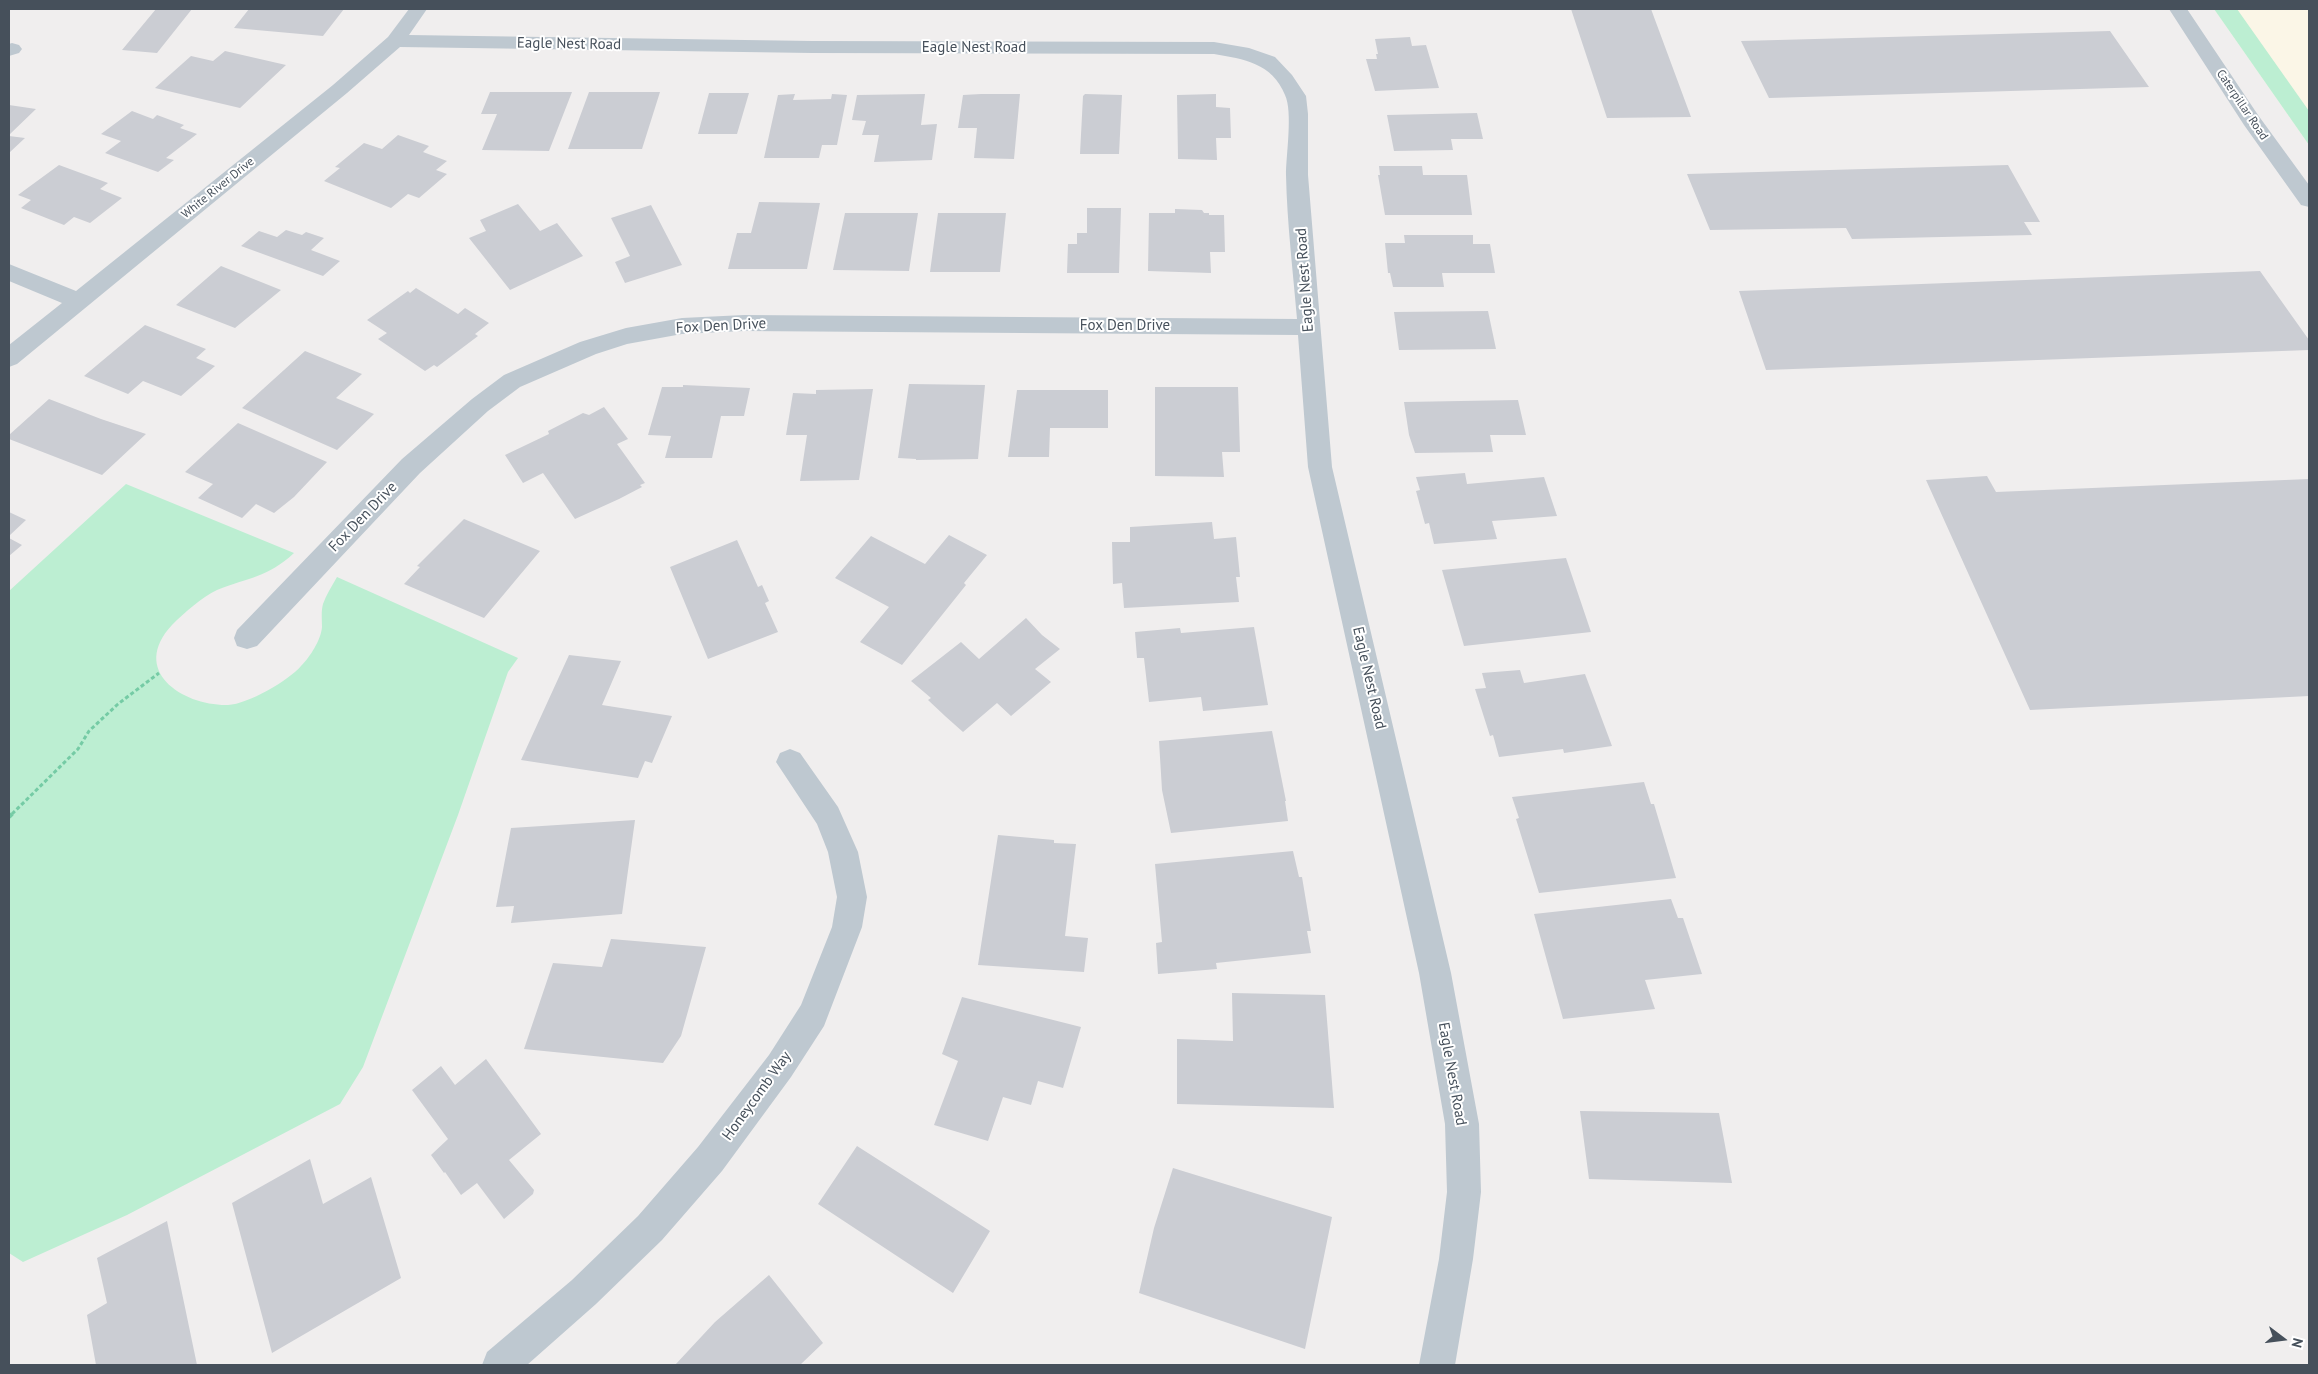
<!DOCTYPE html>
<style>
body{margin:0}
#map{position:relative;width:2318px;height:1374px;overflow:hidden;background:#f0eeee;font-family:"PT Sans",sans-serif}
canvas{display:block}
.frame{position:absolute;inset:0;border:10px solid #46505b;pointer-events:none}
.north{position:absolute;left:2258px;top:1314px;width:50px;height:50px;-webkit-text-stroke:4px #fff;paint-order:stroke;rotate:105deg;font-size:14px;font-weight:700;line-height:20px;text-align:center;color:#46505b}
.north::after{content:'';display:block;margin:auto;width:18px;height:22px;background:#46505b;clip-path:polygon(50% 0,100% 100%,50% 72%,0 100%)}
</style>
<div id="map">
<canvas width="2318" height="1374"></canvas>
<div class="frame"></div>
<div class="north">N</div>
</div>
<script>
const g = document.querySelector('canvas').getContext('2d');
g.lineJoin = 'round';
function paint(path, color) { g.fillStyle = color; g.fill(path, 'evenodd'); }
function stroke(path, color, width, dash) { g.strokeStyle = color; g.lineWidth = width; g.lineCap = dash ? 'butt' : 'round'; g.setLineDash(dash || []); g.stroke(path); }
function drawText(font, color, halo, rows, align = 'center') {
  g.font = font + ' "PT Sans",sans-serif'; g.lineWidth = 4; g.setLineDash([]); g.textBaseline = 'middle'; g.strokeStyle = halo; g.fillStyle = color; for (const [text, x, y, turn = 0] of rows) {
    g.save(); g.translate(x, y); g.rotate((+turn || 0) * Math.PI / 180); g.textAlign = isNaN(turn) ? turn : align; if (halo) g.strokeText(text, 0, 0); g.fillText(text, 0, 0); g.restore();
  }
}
const commercial = new Path2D(`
 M2214,9H2309V146V145Z`);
const green = new Path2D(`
 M2214,9H2237L2309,111V145Z
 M126,484L294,553C267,578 249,577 217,590C202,597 184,613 172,625C129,671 183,706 228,705C248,704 288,681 301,666C310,657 321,640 322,627C322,619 321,611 323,604C326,595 332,586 337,577L518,658L508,672L458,815L363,1067L340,1104L127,1215L23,1262L9,1253V591Z`);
const building = new Path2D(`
 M156,9H192L157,53L122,50Z
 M249,9H344L323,36L234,28Z
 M1571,9H1651L1691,117L1607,118Z
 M2110,31L2149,87L1769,98L1741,41Z
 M1410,37L1412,46L1426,45L1439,88L1375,91L1366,59H1377L1376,54H1378L1375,39Z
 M225,51L286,65L240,108L155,88L191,56L213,61Z
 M490,92H572L549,151L482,150L497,114H481Z
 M589,92H660L642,149H568Z
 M709,93H749L737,134H698Z
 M795,94L793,100L831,99L832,94L847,95L837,145H822L819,158H764L778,95Z
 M925,94L921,125L937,124L932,160L874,162L879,135H862L866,121L852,120L857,95Z
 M981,94H1020L1014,159L974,158L977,128H958L963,95Z
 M1085,94L1122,95L1119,154H1080L1083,96Z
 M1216,94V107L1230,108L1231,138H1216L1217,160L1178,159L1177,95Z
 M9,105L36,109L9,135Z
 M132,111L153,119L157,115L184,125L180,128L197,134L166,158L174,160L158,172L105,153L121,141L101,134Z
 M1477,113L1483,139H1451L1453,150L1394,151L1387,115Z
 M398,135L429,146L423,152L447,161L436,170L447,174L419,198L408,194L391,208L324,181L340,168L335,167L364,143L382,149Z
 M9,136L25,138L9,153Z
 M59,165L108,183L100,189L122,198L90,223L74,217L64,225L21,208L31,200L18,195Z
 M2008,165L2040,222H2024L2032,235L1852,239L1846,228L1710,230L1687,174Z
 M1379,166H1422L1423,175H1467L1472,215H1385L1378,175H1380Z
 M759,202L820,203L807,269H728L737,233H751Z
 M518,204L540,231L557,223L583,256L510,290L469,238L486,231L480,220Z
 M651,205L682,265L625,283L615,262L630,256L611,218Z
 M1087,208H1121L1119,273H1067L1068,244H1077V233H1087Z
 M1175,209L1202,210L1204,213H1209V215H1224L1225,252H1210L1211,273L1148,271L1149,213H1175Z
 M845,213H918L909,271L833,270Z
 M938,213H1006L1000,272H930Z
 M286,230L302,235L306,232L324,238L311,250L340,261L323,276L241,246L259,231L277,237Z
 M1404,235H1473V244H1490L1495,273H1442L1444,287H1393L1390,273H1388L1385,243H1405Z
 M221,266L281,290L235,328L176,305Z
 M2260,271L2309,340V350L1766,370L1739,291Z
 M416,288L458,314L465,308L489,323L475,334L478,336L437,367L434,365L425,371L378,339L387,333L367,320L408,291L410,293Z
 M1488,311L1496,349L1399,350L1394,312Z
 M145,325L206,349L196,358L215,366L181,396L143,381L128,394L84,376Z
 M305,351L362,374L336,398L374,414L337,450L242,408Z
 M909,384L985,385L978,459L916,460V459L898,458Z
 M683,385L750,388L744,416H721L712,458H665L671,436L648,435L662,387H683Z
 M1155,387H1238L1240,452H1222L1224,477L1155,476Z
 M873,389L859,480L800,481L807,435H786L793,393L816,394V390Z
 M1017,390H1108V428H1050L1049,457H1008Z
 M49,399L101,419L146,434L102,475L9,439V435Z
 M1518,400L1526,435H1490L1493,452L1415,453L1409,435L1404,402Z
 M604,407L628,439L617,444L645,483L640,485L642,487L619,499L575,519L543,473L523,483L505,455L549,434L548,431L583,413L589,415Z
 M238,423L327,462L294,497L274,513L256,504L242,518L198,498L213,484L185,472Z
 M1465,473L1467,484L1544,477L1557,516L1492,521L1497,539L1434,544L1429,523L1425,524L1416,491L1420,490L1416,477Z
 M1987,476L1996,492L2309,479V696L2030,710L1926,480Z
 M9,512L26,520L9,536Z
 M464,519L540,551L484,618L404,584L420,567L417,566Z
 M1212,522L1214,539L1236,537L1240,577H1236L1239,602L1124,608L1122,583L1113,584L1112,542H1130V527Z
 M949,535L987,555L964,583L966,585L902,665L860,642L889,607L835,578L871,536L925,564Z
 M9,538L22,545L9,556Z
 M737,540L758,587L762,585L769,601L765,603L778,632L708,659L670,567Z
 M1566,558L1591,632L1464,646L1442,570Z
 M1026,618L1042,635L1060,649L1035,669L1051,682L1011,716L997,703L963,732L945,716L928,700L931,698L911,681L961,642L979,659Z
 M1254,627L1268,705L1203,711L1201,697L1149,702L1144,658H1137L1135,632L1180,628L1181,633Z
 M569,655L621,661L602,705L672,716L652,763L645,761L638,778L521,760Z
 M1520,670L1524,683L1585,674L1612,746L1564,753L1563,749L1499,757L1493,735L1490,736L1475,689L1486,688L1482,673Z
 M1272,731L1286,801H1285L1288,821L1171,833L1162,790L1159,741Z
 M1644,782L1651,804H1654L1676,878L1539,893L1516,819L1519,818L1512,797Z
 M635,820L622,914L511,923L514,906L496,907L511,828Z
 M998,835L1054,840V843L1076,844L1065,936L1088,938L1084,972L978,965Z
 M1293,851L1299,877H1302L1311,931H1307L1311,953L1216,963L1217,969L1158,974L1156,943L1162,942L1155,864Z
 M1671,899L1678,918H1683L1702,974L1645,980L1655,1009L1563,1019L1534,914Z
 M611,939L706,947L681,1036L663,1063L524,1049L553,963L602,967Z
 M1232,993L1325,995L1334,1108L1177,1104V1039L1233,1041Z
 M962,997L1081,1027L1063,1088L1038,1081L1031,1105L1003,1097L988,1141L934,1125L958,1061L942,1054Z
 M486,1059L541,1134L509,1160L534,1190L533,1194L504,1219L477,1183L461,1195L445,1172L444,1173L431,1155L448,1139L412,1090L441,1066L455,1085Z
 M1580,1111L1719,1113L1732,1183L1589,1179Z
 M857,1146L990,1231L953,1293L818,1204Z
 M310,1159L323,1204L371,1177L401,1278L272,1353L232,1203Z
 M1173,1168L1332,1217L1305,1349L1139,1293L1154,1228Z
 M167,1221L197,1365H96L87,1315L107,1303L97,1258Z
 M769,1275L823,1343L800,1365H675L715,1322Z`);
const pathFar1 = new Path2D(`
 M12,814L78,749L89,731L118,704L159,673`);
const path = new Path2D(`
 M9,817L13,813`);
const minor = new Path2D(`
 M409,9H427L409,35L812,41L1214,42L1249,48L1275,57L1292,75L1306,96L1308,114V175L1332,467L1451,973L1479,1124L1481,1192L1473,1259L1455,1365H1419L1439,1259L1447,1192L1445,1124L1419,973L1308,467L1298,335L744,331L682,334L627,344L596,354L520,387L488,411L420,473L257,646L247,649L237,646L234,638L237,630L402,459L472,399L504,375L580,342L626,328L682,318L744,315L1297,319C1293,271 1287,223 1286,175C1286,155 1293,112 1285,95C1272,63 1244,59 1214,54L812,53L400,47L347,93L17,364L9,367V345L62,303L9,281V264L76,291L333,85L388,37Z
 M2169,9H2187L2258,115L2309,185V207L2301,205L2244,125Z
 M12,43L19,45L22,49L19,53L9,56V44Z
 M790,749L800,753L838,807L858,852L867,897L862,927L824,1026L791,1077L722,1171L662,1240L596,1304L527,1365H482L487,1352L572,1280L638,1216L698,1147L769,1055L801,1005L832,927L837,897L828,852L817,824L776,762L780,753Z`);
const farStreetnames = [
 ["Caterpillar Road",2242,105,56],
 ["White River Drive",218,188,-39]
];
const streetNames = [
 ["Eagle Nest Road",569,44,1],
 ["Eagle Nest Road",974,48],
 ["Eagle Nest Road",1305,280,-94],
 ["Fox Den Drive",721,326,-3],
 ["Fox Den Drive",1125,326],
 ["Fox Den Drive",363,517,-46],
 ["Eagle Nest Road",1369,678,77],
 ["Eagle Nest Road",1452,1074,80],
 ["Honeycomb Way",757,1096,-54]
];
paint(commercial, '#fbf6e7');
paint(green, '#bceed2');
paint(building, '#cbcdd3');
stroke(pathFar1, '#75cba5', 3, [4, 2.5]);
stroke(path, '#75cba5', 4, [4.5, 3]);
paint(minor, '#bec8d0');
drawText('12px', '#46505b', '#fff', farStreetnames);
drawText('15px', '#46505b', '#fff', streetNames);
</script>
